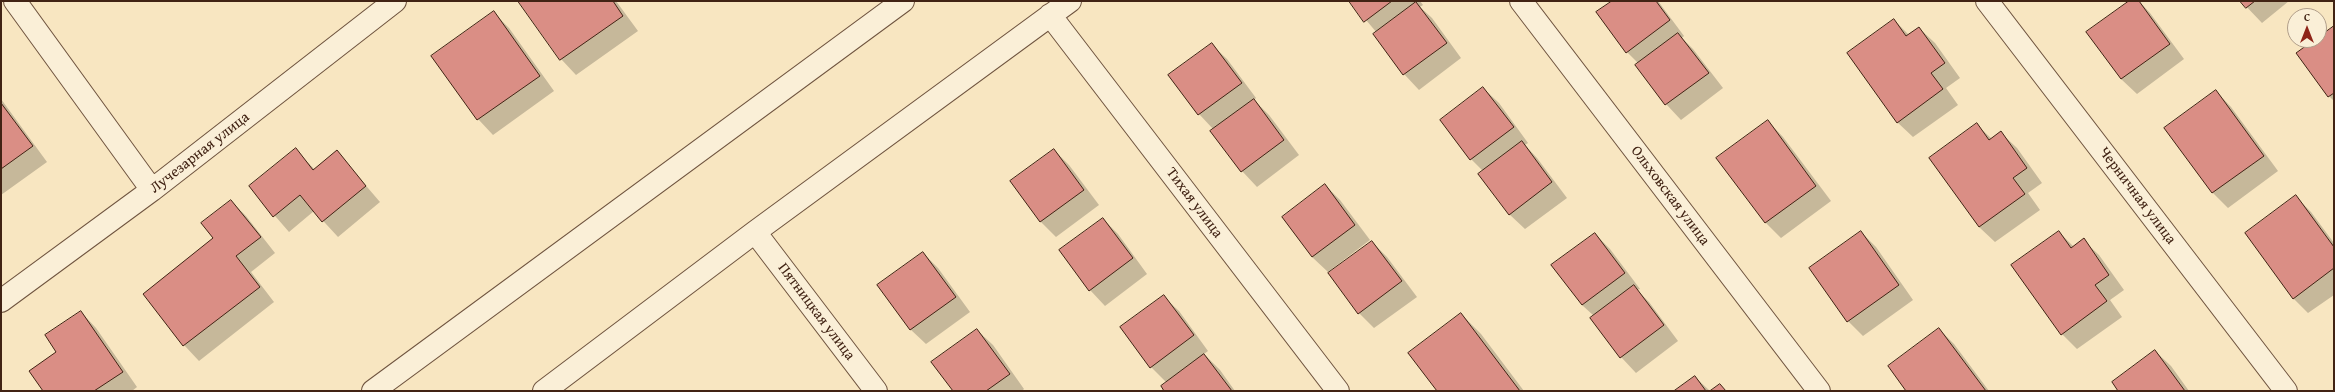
<!DOCTYPE html>
<meta charset="utf-8">
<style>
body{margin:0}
#map{position:relative;width:2335px;height:392px;overflow:hidden;background:#f8e6c1;font-family:"Gentium Book Plus",serif}
canvas{display:block}
.frame{position:absolute;inset:0;border:2px solid #412314;pointer-events:none}
.north{position:absolute;left:2287px;top:8px;width:40px;height:40px;box-sizing:border-box;background:#faefd7;border:1px solid #b09d89;border-radius:50%;rotate:0deg;font-size:11px;font-weight:700;line-height:16px;text-align:center;color:#412314}
.north::after{content:'';display:block;margin:auto;width:14px;height:18px;background:#8f2418;clip-path:polygon(50% 0,100% 100%,50% 72%,0 100%)}
</style>
<div id="map">
<canvas width="2335" height="392"></canvas>
<div class="frame"></div>
<div class="north">С</div>
</div>
<script>
const g = document.querySelector('canvas').getContext('2d');
g.lineJoin = 'round';
function paint(path, color) { g.fillStyle = color; g.fill(path, 'evenodd'); }
function stroke(path, color, width, dash) { g.strokeStyle = color; g.lineWidth = width; g.lineCap = dash ? 'butt' : 'round'; g.setLineDash(dash || []); g.stroke(path); }
function drawText(font, color, halo, rows, align = 'center') {
  g.font = font + ' "Gentium Book Plus",serif'; g.lineWidth = 3; g.setLineDash([]); g.textBaseline = 'middle'; g.strokeStyle = halo; g.fillStyle = color; for (const [text, x, y, turn = 0] of rows) {
    g.save(); g.translate(x, y); g.rotate((+turn || 0) * Math.PI / 180); g.textAlign = isNaN(turn) ? turn : align; if (halo) g.strokeText(text, 0, 0); g.fillText(text, 0, 0); g.restore();
  }
}
const shadow = new Path2D(`
 M520,1H616L638,31L576,75L561,59Z
 M1350,1H1420L1423,5L1420,7L1432,18L1461,58L1419,90L1404,74L1377,33Z
 M1613,1H1658L1684,36L1682,38L1693,49L1723,88L1681,120L1666,104L1639,64L1627,52Z
 M2130,1H2139L2150,13L2184,59L2137,94L2121,79L2088,32Z
 M2241,1H2289L2262,23Z
 M494,13L509,28L554,91L493,135L478,119L433,56Z
 M1894,20L1909,35L1919,28L1935,43L1960,78L1946,88L1958,105L1913,137L1897,122Z
 M2334,27V101L2329,96L2316,40H2319Z
 M1211,44L1227,59L1256,98L1254,100L1269,115L1299,155L1257,187L1242,171L1214,130L1199,114L1169,75Z
 M1483,88L1499,103L1528,143L1525,145L1537,158L1567,198L1525,229L1509,214L1483,171L1471,159Z
 M2216,91L2231,107L2278,171L2228,208L2213,193L2165,128Z
 M1,99L47,162L1,195Z
 M1768,121L1783,137L1831,201L1781,238L1766,223L1718,158Z
 M1977,125L1992,139L2001,133L2017,148L2042,183L2028,193L2040,210L1995,242L1979,227Z
 M296,150L315,170L337,152L380,202L338,237L314,211L289,232L250,187Z
 M1054,150L1069,165L1099,205L1056,237L1041,222L1012,182Z
 M1325,185L1340,200L1370,240L1328,272L1312,257Z
 M2296,197L2311,212L2334,243V295L2308,313L2293,298Z
 M231,201L246,216L275,253L251,272L274,302L199,361L184,345L144,294L214,239Z
 M1103,219L1118,234L1147,274L1105,306L1090,290Z
 M1861,232L1876,247L1913,300L1863,336L1848,321Z
 M2059,232L2074,247L2083,240L2099,255L2124,290L2110,300L2122,317L2077,349L2062,334Z
 M1595,234L1610,249L1640,289L1637,290L1649,302L1678,341L1636,373L1621,357L1591,318L1594,316L1582,305L1553,266Z
 M1372,242L1387,257L1417,297L1374,328L1359,313Z
 M923,253L938,268L970,312L926,344L910,329Z
 M1163,296L1179,311L1208,351L1204,354L1220,370L1235,391H1165L1167,383L1151,367L1121,328Z
 M81,312L96,328L137,387L132,391H44L57,353Z
 M1461,314L1481,334L1524,391H1438Z
 M1939,329L1954,344L1989,391H1908Z
 M977,330L993,345L1024,389L1022,391H954Z
 M2155,351L2171,366L2189,391H2119Z
 M1695,377L1710,391H1676Z`);
const building = new Path2D(`
 M518,1H613L623,16L560,60Z
 M1349,1H1392L1364,22Z
 M1612,1H1656L1670,20L1626,53L1596,12Z
 M2129,1H2139L2170,44L2121,79L2086,32Z
 M2240,1H2255L2246,8Z
 M1416,2L1447,43L1403,75L1373,34Z
 M494,11L540,76L477,120L431,56Z
 M1894,19L1906,36L1919,27L1945,63L1931,73L1943,89L1897,123L1847,53Z
 M2334,26V93L2328,97L2296,53L2314,40H2319V37Z
 M1678,33L1709,73L1665,105L1635,65Z
 M1212,43L1242,83L1198,115L1168,75Z
 M1483,87L1514,127L1470,160L1440,120Z
 M2216,90L2264,156L2212,193L2164,128Z
 M1254,99L1284,140L1241,172L1210,131Z
 M1,103L33,146L1,169Z
 M1768,120L1816,186L1765,223L1716,158Z
 M1977,123L1989,140L2001,131L2027,168L2013,178L2025,194L1979,227L1929,158Z
 M1522,141L1552,182L1509,215L1478,174Z
 M296,148L313,170L337,150L366,186L322,222L300,195L273,217L249,186Z
 M1054,149L1084,190L1040,222L1010,181Z
 M1325,184L1355,225L1312,257L1282,217Z
 M2296,195L2334,247V268L2293,299L2245,233Z
 M231,200L261,237L236,256L260,287L183,346L143,294L213,238L201,223Z
 M1103,218L1133,258L1089,291L1059,250Z
 M1861,231L1899,285L1847,322L1809,268Z
 M2059,231L2071,248L2084,238L2109,275L2095,285L2107,301L2061,335L2011,265Z
 M1595,233L1625,273L1582,305L1551,265Z
 M1372,241L1402,281L1358,314L1328,273Z
 M923,252L956,297L910,330L877,285Z
 M1634,285L1664,325L1620,358L1590,318Z
 M1164,295L1194,335L1150,368L1120,327Z
 M81,311L123,372L94,391H43L29,371L56,352L45,335Z
 M1461,313L1520,391H1437L1408,353Z
 M1939,328L1986,391H1906L1888,366Z
 M977,329L1010,374L986,391H953L931,362Z
 M2155,350L2185,391H2118L2112,382Z
 M1204,354L1232,391H1164L1161,386Z
 M1695,376L1706,391H1674Z
 M1720,384L1726,391H1710Z`);
const minor = new Path2D(`
 M15,1L152,190
 M1521,1L1819,391
 M1987,1L2286,391
 M1050,15L1338,391
 M755,232L876,391
 M1,301L152,190L395,1
 M373,391L903,1
 M544,391L755,232L1070,1`);
const streetNames = [
 ["Лучезарная улица",200,153,-38],
 ["Ольховская улица",1670,196,53],
 ["Черничная улица",2137,196,53],
 ["Тихая улица",1194,203,53],
 ["Пятницкая улица",816,312,53]
];
paint(shadow, '#0003');
paint(building, '#da8e85');
stroke(building, '#412314', 1);
stroke(minor, '#6f543f', 24);
stroke(minor, '#faefd7', 22);
drawText('15px', '#412314', '#faefd7', streetNames);
</script>
